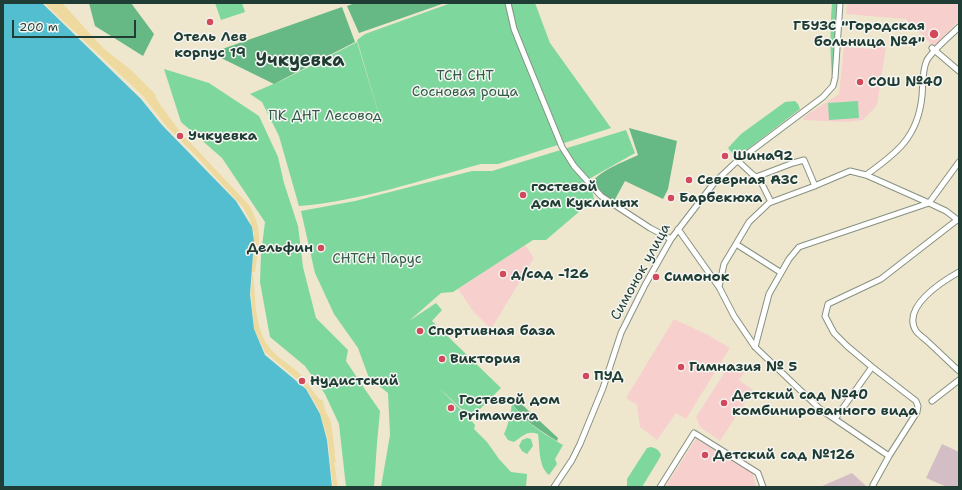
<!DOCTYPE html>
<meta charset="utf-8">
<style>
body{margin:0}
#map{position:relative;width:962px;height:490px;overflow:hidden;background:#eee6cd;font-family:"Shantell Sans",sans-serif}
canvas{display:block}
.frame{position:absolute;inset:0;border:4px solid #1f3d34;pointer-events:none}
.scale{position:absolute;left:12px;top:20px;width:124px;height:18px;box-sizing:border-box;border:2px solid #1f3d34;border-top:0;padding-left:5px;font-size:12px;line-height:14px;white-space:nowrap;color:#1f3d34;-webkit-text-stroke:3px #f6f6f2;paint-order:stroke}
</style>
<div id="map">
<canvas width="962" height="490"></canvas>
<div class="frame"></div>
<div class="scale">200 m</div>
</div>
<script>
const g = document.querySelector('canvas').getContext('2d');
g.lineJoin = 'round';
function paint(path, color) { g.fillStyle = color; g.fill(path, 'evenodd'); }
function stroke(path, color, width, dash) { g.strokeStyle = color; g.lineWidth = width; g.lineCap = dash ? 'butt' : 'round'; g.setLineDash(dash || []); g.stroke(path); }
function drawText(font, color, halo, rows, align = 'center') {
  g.font = font + ' "Shantell Sans",sans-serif'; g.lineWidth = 3; g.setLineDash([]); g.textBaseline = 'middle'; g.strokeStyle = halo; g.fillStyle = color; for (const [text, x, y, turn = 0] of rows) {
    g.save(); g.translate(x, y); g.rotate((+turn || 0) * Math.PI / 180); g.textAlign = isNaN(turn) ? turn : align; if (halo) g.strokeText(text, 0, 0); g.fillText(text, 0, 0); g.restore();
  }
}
const built = new Path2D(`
 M847,3H959V20L934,47L906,19L846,14Z
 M874,40L887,42L886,47L877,105L863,120L847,122L803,120L805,116L839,94L844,47L873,49Z
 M525,245L534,258L491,329L473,311L458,289Z
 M674,319L708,335L730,348L686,419L676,413L657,440L640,427L637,405L626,398Z
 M730,364L744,373L739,380L753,390L720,441L700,427L696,417Z
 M696,439L752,471L756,487H665Z`);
const industrial = new Path2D(`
 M942,444L959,452V487H947L926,478Z
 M852,473L867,487H820Z`);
const green = new Path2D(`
 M215,3H242L245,12L221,20Z
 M451,3H535L550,43L611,128L498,164H481C421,180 361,201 299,206L279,136L262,102L250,94L285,79L357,42L388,145L357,40L365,34Z
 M832,3H839L834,78H832C830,52 830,28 832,3Z
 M164,69L209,83L259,116L278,157L284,183L298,226L303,267L316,318L348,350L346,361L364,388L380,411L377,443L374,487H346L339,424L325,394L305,366L270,337L260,282L261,254L265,222L222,158L181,122Z
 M795,101L798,104L800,109L736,158L728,148L741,134L785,102Z
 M858,101L859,118L829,120L828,103Z
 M626,130L635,153L589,179L594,199L546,240H533L453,292L441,293L409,321L436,303L442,310L432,321L501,388L471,418L437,386L470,419L475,425L474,429L487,442L499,459L511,472L527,474L526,487H381L390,435L388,393L369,378L358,348L334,314L315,273L301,211L355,201L472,171H492Z
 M512,402C522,421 544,434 563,445L555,459L557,464L549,475C538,466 540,447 538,434C527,430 523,436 514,442L508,440L504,434C509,423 511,413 512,402Z
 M527,438L531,439L533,446L527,454L522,451L519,446L522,440Z
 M651,447C656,448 659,450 661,455L659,459L642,487H627V479L647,448Z`);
const forest = new Path2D(`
 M89,3H131L154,34L143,56L95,26Z
 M355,3H445L359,33L347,6Z
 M342,7L355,42L274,84L211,53Z
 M629,128L677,141L668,189L663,199L625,181L613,203L592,183C598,171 626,161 638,155Z
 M516,399L558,438L557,441C541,431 521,419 512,402Z`);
const sand = new Path2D(`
 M44,3H62L103,48L131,70L155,94L157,100L164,110L182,134L249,205C264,232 259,243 255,272H252L254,234L249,218L242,206L197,157L167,127L142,95Z
 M252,273L253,275C256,299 254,325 268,346C276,357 292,366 301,375L302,378L304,379L318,398L323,401L325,410L331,422L335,453L334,454L336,462L334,463C336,469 336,480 338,487H333L328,440L319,410L307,389L297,379L265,352L254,329L251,293Z`);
const water = new Path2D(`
 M3,3H42L141,99L162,125L236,201L252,227L254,241L250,294L254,329L265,355L306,389L320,414L327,440L332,487H3Z`);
const minor = new Path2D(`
 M508,3L514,29L524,54L562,147L574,166L601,196L650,228L671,239
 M932,48L959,71
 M738,161L752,174L760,180L771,202
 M866,175C897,153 918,137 922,96C923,85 922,70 927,60C934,49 950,36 959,27
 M756,177L793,163L804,160L815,186
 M678,229L719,287L734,316L755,347L820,409L889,456L873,485
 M736,244L780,272
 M959,272C943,281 901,307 916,331C919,335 924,338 927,341C938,351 948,361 959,371
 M719,287L724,264L736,244L749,222L769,203L812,187L850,171L866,175L929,203L946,211L959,221
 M755,347L769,294L789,259L799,247L929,203L959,162
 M932,401L959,380
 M835,419L872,367
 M889,456L917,412L918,406L916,401L872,367L847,346L834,333L825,316L828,304L881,279L957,220
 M554,487L572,460L580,444L603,388L621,333L645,285L671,239L714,183L735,163L823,97L833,86L835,78L840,3
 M660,487L694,433L758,473L763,487`);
const markers = [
 [210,22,4,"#d1495b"],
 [934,34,5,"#d1495b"],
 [860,82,4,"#d1495b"],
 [180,136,4,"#d1495b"],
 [725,156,4,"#d1495b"],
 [689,180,4,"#d1495b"],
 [523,195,4,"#d1495b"],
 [671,198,4,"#d1495b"],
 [321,248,4,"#d1495b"],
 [503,274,4,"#d1495b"],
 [656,277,4,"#d1495b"],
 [420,331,4,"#d1495b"],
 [442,359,4,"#d1495b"],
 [681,367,4,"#d1495b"],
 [586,376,4,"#d1495b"],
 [302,381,4,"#d1495b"],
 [724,403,4,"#d1495b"],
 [451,408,4,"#d1495b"],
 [705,455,4,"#d1495b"]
];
const poiNames = [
 ["ГБУЗС \"Городская",925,26,"right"],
 ["больница №4\"",925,42,"right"],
 ["Отель Лев",210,37,"center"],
 ["корпус 19",210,53,"center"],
 ["СОШ №40",868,82],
 ["Учкуевка",188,136],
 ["Шина92",733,156],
 ["Северная АЗС",697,180],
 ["гостевой",531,187],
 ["дом Куклиных",531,203],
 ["Барбекюха",679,198],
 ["Дельфин",313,248,"right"],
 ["д/сад -126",511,274],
 ["Симонок",664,277],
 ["Спортивная база",428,331],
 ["Виктория",450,359],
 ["Гимназия № 5",689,367],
 ["ПУД",594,376],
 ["Нудистский",310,381],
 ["Детский сад №40",732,395],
 ["комбинированного вида",732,411],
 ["Гостевой дом",459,400],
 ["Primawera",459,416],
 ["Детский сад №126",713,455]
];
const parkNames = [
 ["ТСН СНТ",465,76],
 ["Сосновая роща",465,92],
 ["ПК ДНТ Лесовод",325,116],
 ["СНТСН Парус",377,259]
];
const streetNames = [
 ["Симонок улица",641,272,-61]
];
const districtNames = [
 ["Учкуевка",300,61]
];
paint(built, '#f7d0ce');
paint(industrial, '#d2bec4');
paint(green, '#7ed79d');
paint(forest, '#66b884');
paint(sand, '#eeda9e');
paint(water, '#53becf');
stroke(minor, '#869280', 7);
stroke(minor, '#fff', 5);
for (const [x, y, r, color] of markers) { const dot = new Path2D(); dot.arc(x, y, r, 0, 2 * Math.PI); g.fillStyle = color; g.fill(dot); stroke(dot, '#f6f6f2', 1.5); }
drawText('bold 14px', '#1f3d34', '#f6f6f2', poiNames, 'left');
drawText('14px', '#325c49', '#f6f6f2', parkNames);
drawText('14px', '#1f3d34', '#f6f6f2', streetNames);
drawText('bold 18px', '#1f3d34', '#f6f6f2', districtNames);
</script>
